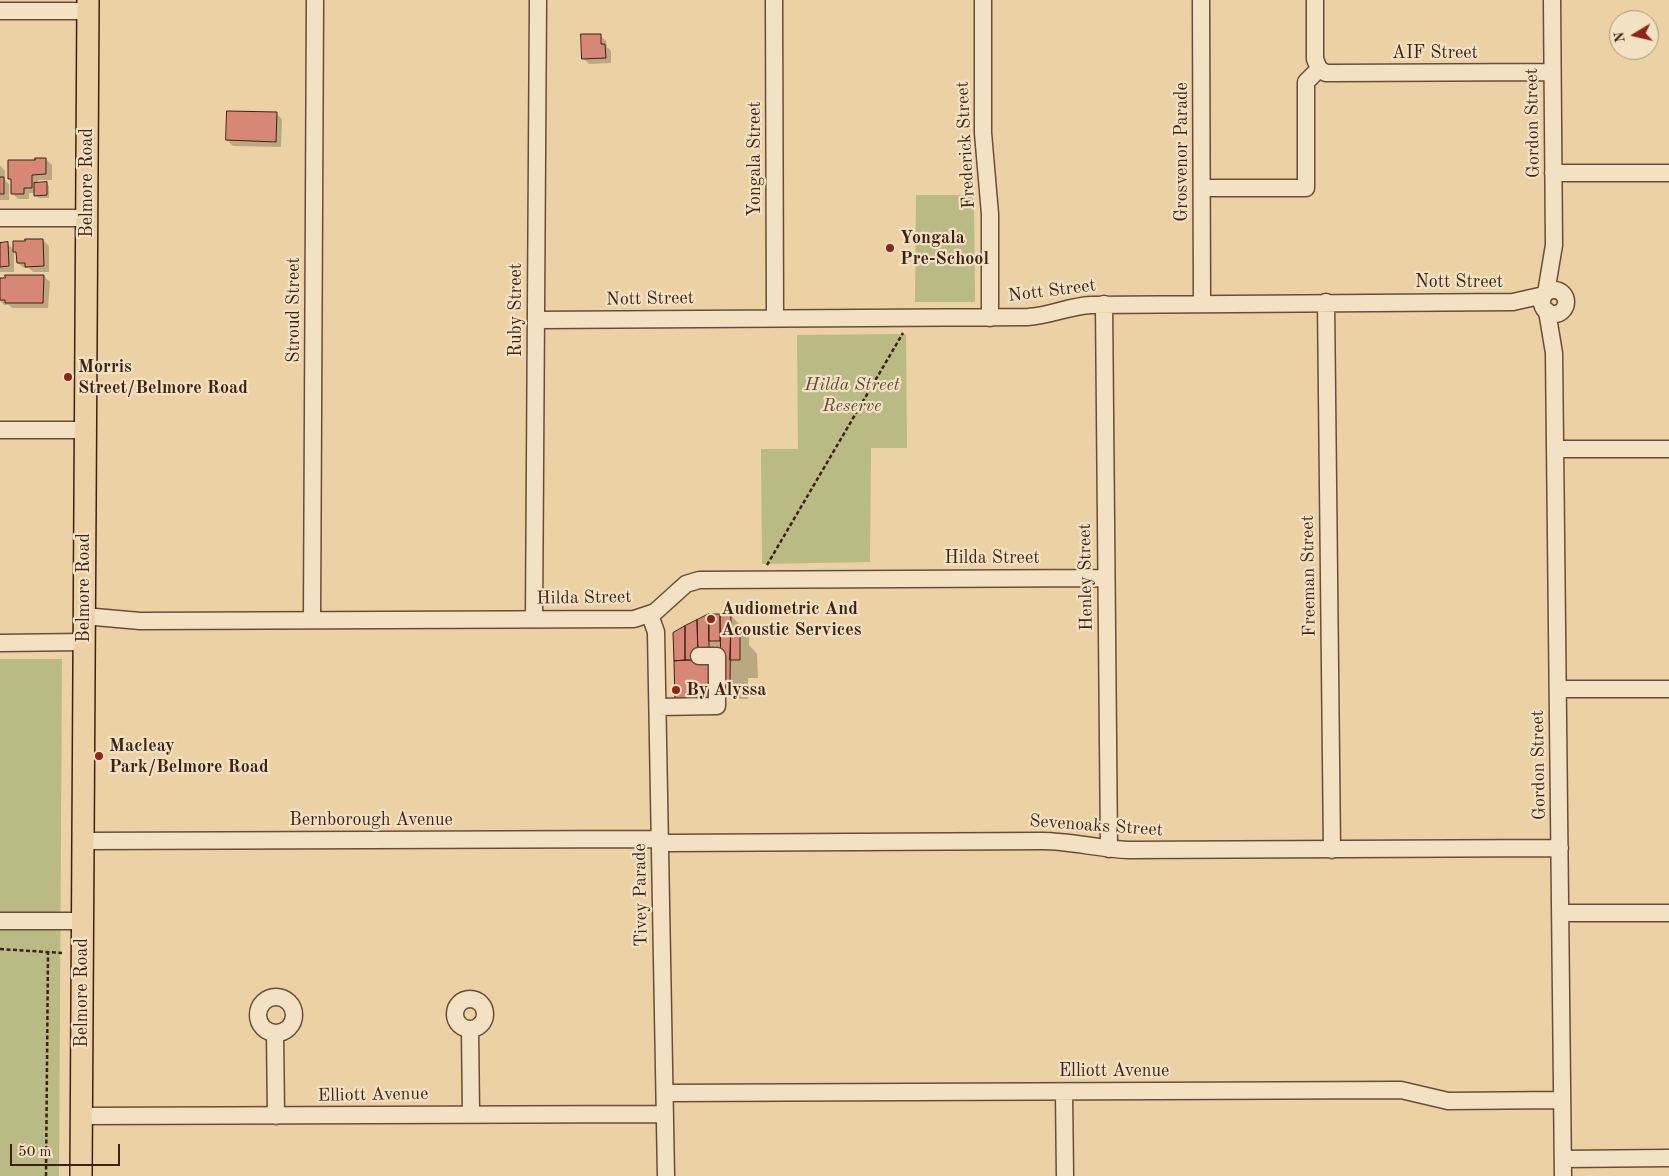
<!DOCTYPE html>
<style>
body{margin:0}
#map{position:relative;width:1669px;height:1176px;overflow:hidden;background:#ecd1a4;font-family:"Old Standard TT",serif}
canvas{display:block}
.north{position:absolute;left:1609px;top:10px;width:50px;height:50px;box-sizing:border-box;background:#f3e1c4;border:1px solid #ab947e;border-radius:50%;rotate:261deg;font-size:14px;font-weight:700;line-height:20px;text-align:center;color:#3f2114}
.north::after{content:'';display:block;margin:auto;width:18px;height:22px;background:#8f2418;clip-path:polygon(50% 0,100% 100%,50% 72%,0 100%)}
.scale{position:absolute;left:10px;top:1144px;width:110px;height:22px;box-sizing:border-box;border:2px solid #3f2114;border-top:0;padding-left:6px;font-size:15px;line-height:18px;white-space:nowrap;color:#3f2114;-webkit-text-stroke:4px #f3e1c4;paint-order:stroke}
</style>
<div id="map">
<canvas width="1669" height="1176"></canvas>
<div class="north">N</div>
<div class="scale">50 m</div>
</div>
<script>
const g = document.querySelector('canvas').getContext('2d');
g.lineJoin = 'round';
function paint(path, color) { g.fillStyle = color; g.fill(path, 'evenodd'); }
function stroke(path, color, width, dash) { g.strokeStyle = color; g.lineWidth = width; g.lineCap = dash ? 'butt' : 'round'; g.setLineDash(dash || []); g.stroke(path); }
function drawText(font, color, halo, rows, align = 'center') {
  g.font = font + ' "Old Standard TT",serif'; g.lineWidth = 4.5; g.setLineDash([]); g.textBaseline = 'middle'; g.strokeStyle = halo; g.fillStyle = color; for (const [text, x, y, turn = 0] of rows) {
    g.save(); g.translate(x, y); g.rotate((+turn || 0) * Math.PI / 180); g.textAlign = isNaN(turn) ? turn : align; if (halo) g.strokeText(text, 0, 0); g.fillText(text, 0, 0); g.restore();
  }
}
const green = new Path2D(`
 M916,195H972L974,201L975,302H915Z
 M906,334L907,448H871L870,562L762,564L761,449H798L797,335Z
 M0,659H62L59,1176H0Z`);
const shadow = new Path2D(`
 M600,35L606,41L607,47L611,51V63L589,64L583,58Z
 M276,113L282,119L281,147L233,146L227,140Z
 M46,159L52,165V180H38V184H47L49,186V198H38L35,193H29V199H18L12,193V182L9,178Z
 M0,165L5,171V180L9,184V200H0Z
 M43,240L49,246V272H33L29,268H24L18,263V255L14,251V272H0V244H8L15,251Z
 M44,276L50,282L48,308H12L9,305H4L0,301V279Z
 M709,615H730L749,633V645L757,654L758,678H748V699H740L721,680L676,702L674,633ZM714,645L721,651L715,658Z`);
const building = new Path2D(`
 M581,34H601V44H605L606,58L582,59Z
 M227,111L277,112L276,142L226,140Z
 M35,158H46V174L32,175V188H24V194H11V179H8V160H35Z
 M0,177H4V194H0Z
 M47,182V195L34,196V183Z
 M25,239H43L44,266L25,267V263H17L16,252H13V241H25Z
 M8,242L9,266L0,267V243Z
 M5,275H44L43,303H5V300H0V278H5Z
 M731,613L730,681H721L720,614Z
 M709,614V653H698L697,620Z
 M709,614H720V641H709Z
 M697,620L698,660H685V626Z
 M685,626V660L674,661L673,633Z
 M731,634H740V660H730Z
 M706,660L712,666V696L706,703H675L674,661Z`);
const path = new Path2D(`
 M767,565L903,333
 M0,949L62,953
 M46,1176L48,953`);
const minor = new Path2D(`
 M774,0L775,317
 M983,0V133L990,214V318
 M1201,0L1202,304
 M1315,0V59L1319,69
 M0,11H88
 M1319,69L1326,73H1332L1552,72
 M1553,173H1669
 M1202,188H1306V82L1319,69
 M0,218H86
 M1542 302a12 12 0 1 1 24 0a12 12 0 1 1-24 0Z
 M1546,293L1554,245L1552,0
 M1326,302L1332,850
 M1104,304L1109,849
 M1547,311L1554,353L1563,1176
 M536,320L1028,317C1049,316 1069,306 1091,305L1513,302L1544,295
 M0,430H85
 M1556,449H1669
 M650,615L656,632L666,1176
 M84,616L140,621L634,619L655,612L686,584L699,580L1106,578
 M534,619L538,0
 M312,620L315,0
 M0,643L84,642
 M1558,689H1669
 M658,707L717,706V656H699
 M83,841L652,839L668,843L1042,841C1071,841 1099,849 1129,850L1560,848
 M1561,913H1669
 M0,921H83
 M258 1015a18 18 0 1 1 36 0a18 18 0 1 1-36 0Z
 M455 1014a15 15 0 1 1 30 0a15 15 0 1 1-30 0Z
 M470,1029L471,1114
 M275,1033L276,1116
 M1064,1092L1065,1176
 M665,1093L1401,1090L1448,1101L1562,1100
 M81,1116L665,1114
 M1563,1159L1669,1158`);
const major = new Path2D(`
 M81,1176L88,0`);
const markers = [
 [890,248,5,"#8f2418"],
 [68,377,5,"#8f2418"],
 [711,619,5,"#8f2418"],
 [676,690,5,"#8f2418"],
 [99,756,5,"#8f2418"]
];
const streetNames = [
 ["AIF Street",1435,53],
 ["Gordon Street",1533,123,-91],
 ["Frederick Street",966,145,-93],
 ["Grosvenor Parade",1182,152,-90],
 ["Yongala Street",755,159,-90],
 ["Belmore Road",87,183,-90],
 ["Nott Street",1459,282],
 ["Nott Street",1052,291,-7],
 ["Nott Street",650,299,-1],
 ["Stroud Street",294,310,-90],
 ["Ruby Street",516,310,-90],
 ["Hilda Street",992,558],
 ["Freeman Street",1309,576,-91],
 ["Henley Street",1086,577,-91],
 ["Belmore Road",84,588,-90],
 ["Hilda Street",584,598,-1],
 ["Gordon Street",1539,765,-91],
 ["Bernborough Avenue",371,820],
 ["Sevenoaks Street",1096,826,4],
 ["Tivey Parade",641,895,-91],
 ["Belmore Road",82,993,-90],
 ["Elliott Avenue",1114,1071],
 ["Elliott Avenue",373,1095,-1]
];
const poiNames = [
 ["Yongala",900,238],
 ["Pre-School",900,259],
 ["Morris",78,367],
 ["Street/Belmore Road",78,388],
 ["Audiometric And",721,609],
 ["Acoustic Services",721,630],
 ["By Alyssa",686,690],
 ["Macleay",109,746],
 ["Park/Belmore Road",109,767]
];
const parkNames = [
 ["Hilda Street",852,385],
 ["Reserve",852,406]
];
paint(green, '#baba84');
paint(shadow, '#0003');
paint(building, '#d78775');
stroke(building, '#3f2114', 1);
stroke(minor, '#6a4d38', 19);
stroke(major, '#3f2114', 24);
stroke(path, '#3f2114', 2.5, [4, 2.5]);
stroke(minor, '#f3e1c4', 16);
stroke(major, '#ecd1a4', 21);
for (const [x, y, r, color] of markers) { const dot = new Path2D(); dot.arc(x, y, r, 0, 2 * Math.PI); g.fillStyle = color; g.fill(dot); stroke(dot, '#f3e1c4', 2); }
drawText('18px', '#3f2114', '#f3e1c4', streetNames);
drawText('bold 18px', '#3f2114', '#f3e1c4', poiNames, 'left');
drawText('italic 18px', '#5e4730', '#f3e1c4', parkNames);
</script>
